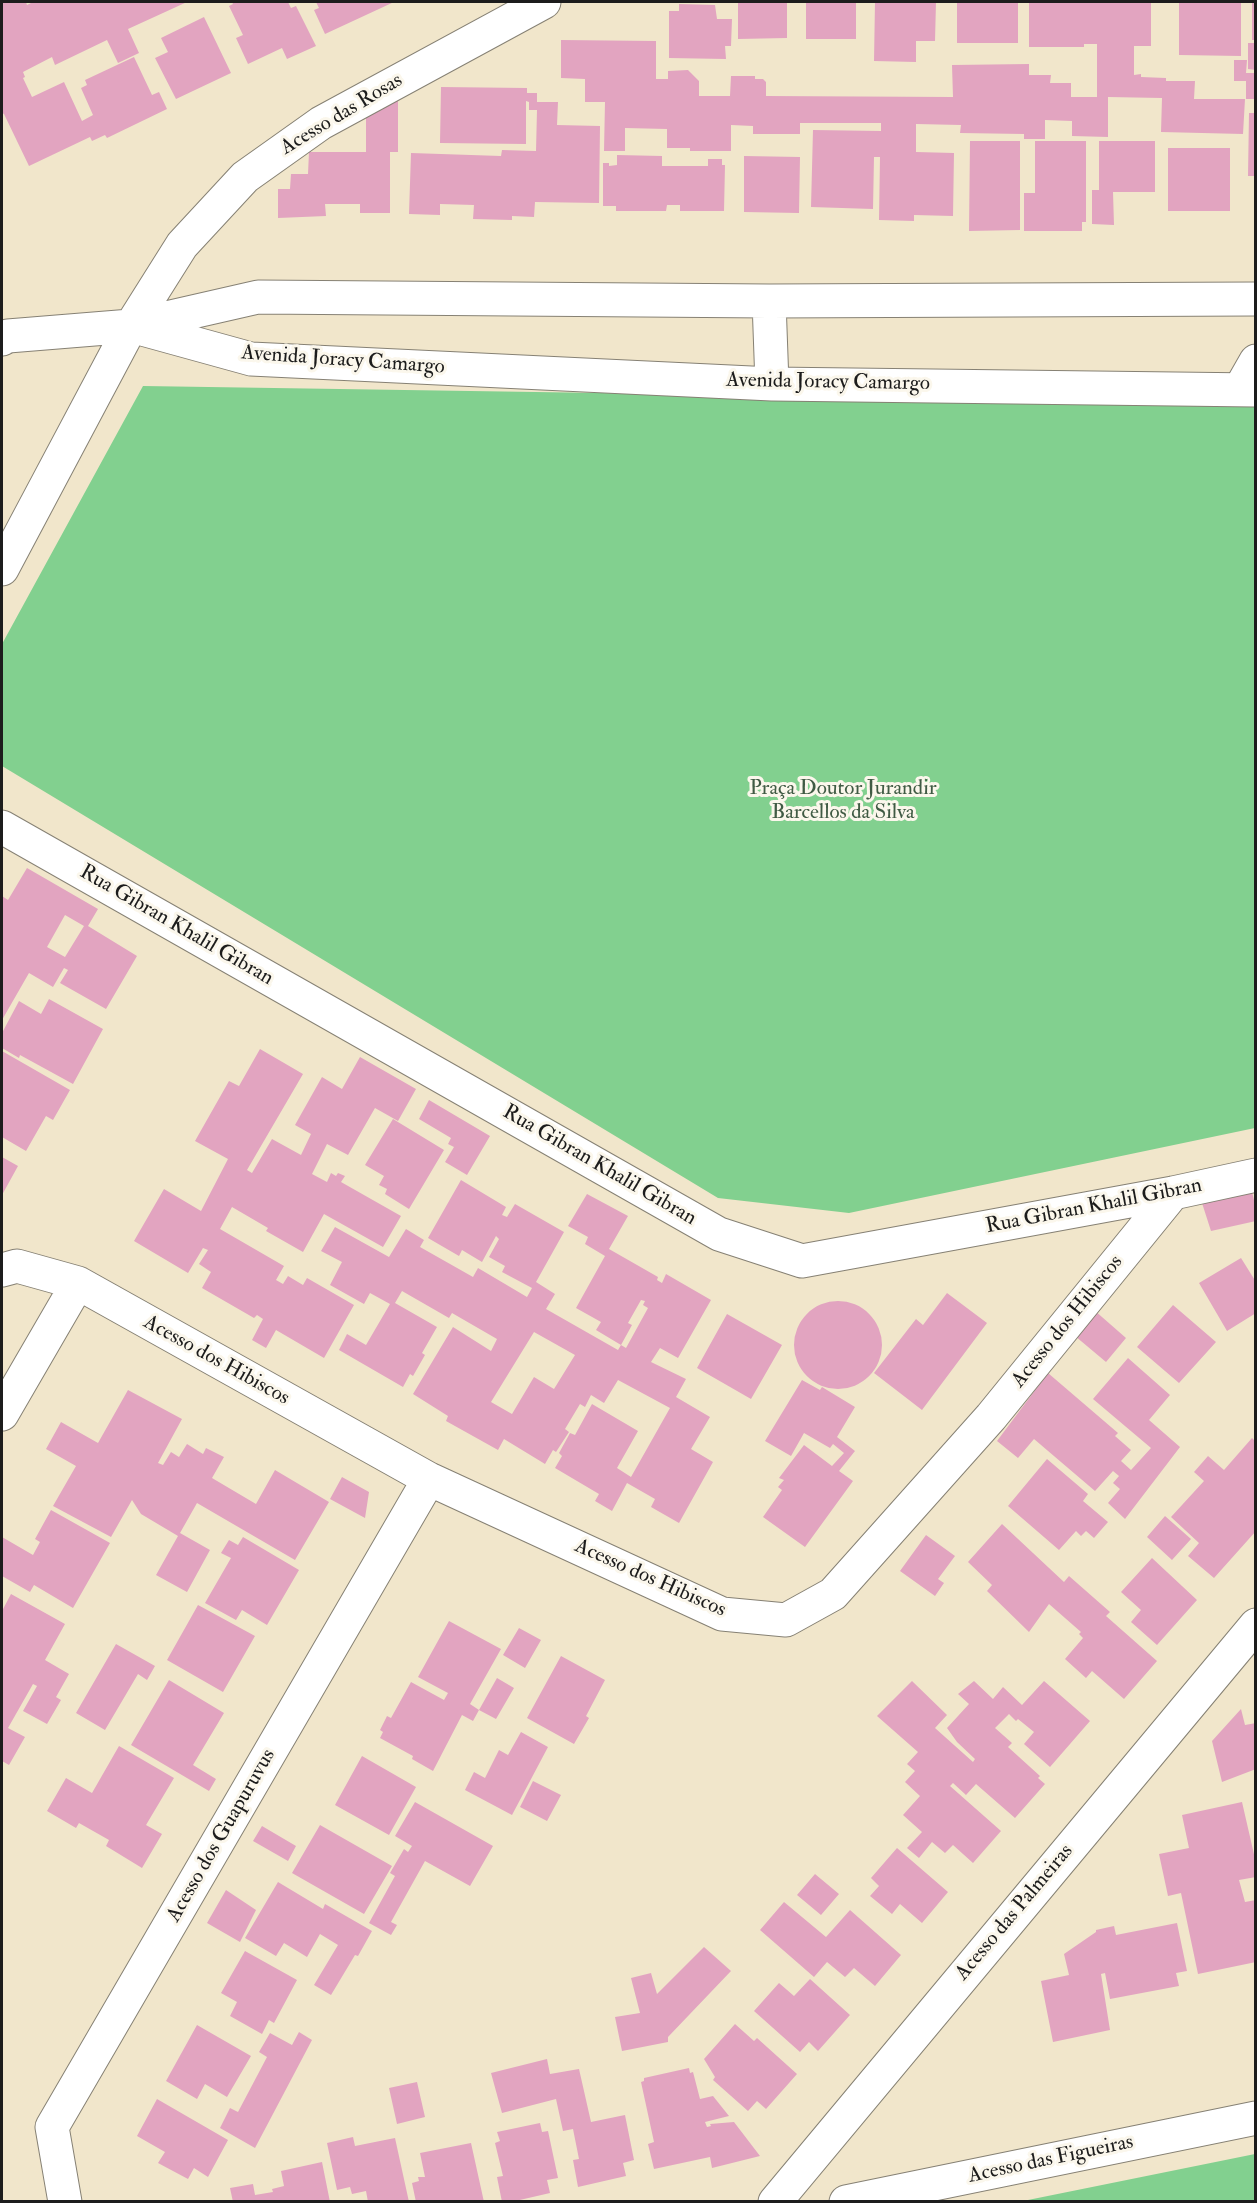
<!DOCTYPE html>
<meta charset="utf-8">
<style>
body{margin:0}
#map{position:relative;width:1257px;height:2203px;overflow:hidden;background:#f1e6cb;font-family:"IM FELL Double Pica",serif}
canvas{display:block}
.frame{position:absolute;inset:0;border:3px solid #1c1c1c;pointer-events:none}
</style>
<div id="map">
<canvas width="1257" height="2203"></canvas>
<div class="frame"></div>
</div>
<script>
const g = document.querySelector('canvas').getContext('2d');
g.lineJoin = 'round';
function paint(path, color) { g.fillStyle = color; g.fill(path, 'evenodd'); }
function stroke(path, color, width, dash) { g.strokeStyle = color; g.lineWidth = width; g.lineCap = dash ? 'butt' : 'round'; g.setLineDash(dash || []); g.stroke(path); }
function drawText(font, color, halo, rows, align = 'center') {
  g.font = font + ' "IM FELL Double Pica",serif'; g.lineWidth = 6; g.setLineDash([]); g.textBaseline = 'middle'; g.strokeStyle = halo; g.fillStyle = color; for (const [text, x, y, turn = 0] of rows) {
    g.save(); g.translate(x, y); g.rotate((+turn || 0) * Math.PI / 180); g.textAlign = isNaN(turn) ? turn : align; if (halo) g.strokeText(text, 0, 0); g.fillText(text, 0, 0); g.restore();
  }
}
const green = new Path2D(`
 M143,386L1255,403V1128L849,1213L718,1198L2,766V644Z
 M1255,2154V2201H1023Z`);
const building = new Path2D(`
 M2,2H26L27,5L33,2H187L128,29L139,53L118,63L107,40L55,65L52,57L23,72L25,77L23,78L32,97L64,82L82,121L93,115L81,88L87,85L85,80L134,57L152,95L159,92L167,109L107,138L105,135L92,141L90,137L29,166L4,114L2,113Z
 M232,2H288L291,8L296,6L316,46L287,59L282,48L248,64L236,38L243,35L229,6L233,4Z
 M316,2H394L325,34L314,10L319,8Z
 M738,2H787V38L738,39Z
 M806,2H856V39H806Z
 M875,2H936L935,41H916V62L874,61Z
 M957,2H1018V43H957Z
 M1029,2H1151V46H1134V75L1141,74V77L1166,78V81H1195L1194,99H1245L1243,134L1161,132L1162,98L1108,97V137L1072,136V121L1045,120V139H1024V134L960,133L961,125L916,124V152L954,153L953,216L914,215V221L879,220L880,157H874L873,209L811,207L813,130L881,131V123H800V134H753V126L731,125V151H690V148H667V129L625,128V151H604L605,102H585V79L561,78V40L656,41V79H668V71L688,70L699,81V96H730L731,76H755V79H763L766,82V96L953,97L952,65L1029,64V75H1051L1050,83H1071V97H1097V44H1084V47H1029Z
 M1179,2H1241V56L1179,55Z
 M1252,2H1256V40H1252Z
 M679,4L715,5L717,19H732L731,46H725L726,59L669,58V11H679Z
 M204,17L231,73L176,99L155,58L168,52L161,38Z
 M1248,43H1256V70L1248,69Z
 M1234,60H1247L1246,73H1256V99H1246V81H1234Z
 M441,87L527,88V93H537V102H558L557,125L600,126L599,203L535,202L534,217L512,216V220L473,219L474,205L440,204V215L409,214L411,153L501,156L502,150L536,151L537,110H529V102L526,101V144L440,143Z
 M398,100V152H390V213H360V204H325L326,216L278,218V189H290L291,174H308L309,152H366V115Z
 M1249,113H1256V176H1248Z
 M970,141H1020V230L969,231Z
 M1035,141H1086V222H1082V231H1024V193H1035Z
 M1099,141H1155V192H1113L1114,225L1092,224V190H1099Z
 M1168,148H1230V211H1168Z
 M617,155L662,156V166H708V159H722V165H725L724,211H680V205H667L666,211H616V206H603V163H609V166L617,165Z
 M744,156L800,157L799,213L744,212Z
 M27,868L98,909L88,926L137,956L106,1009L60,983L68,970L64,968L53,987L29,973L2,1020V896L8,900ZM65,915L84,926L65,957L47,947Z
 M49,999L103,1029L73,1084L20,1055L19,1058L2,1048V1033L19,1001L41,1014Z
 M260,1049L303,1074L247,1170L252,1173L272,1139L301,1155L311,1134L295,1125L322,1077L342,1089L360,1057L416,1089L398,1121L375,1108L348,1155L327,1144L312,1174L327,1182L331,1173L336,1176L338,1173L345,1176L341,1182L401,1216L383,1247L324,1214L303,1252L266,1231L268,1228L232,1207L220,1229L284,1266L276,1280L283,1284L288,1276L303,1285L307,1278L354,1305L324,1358L276,1330L266,1348L252,1340L263,1319L257,1315L254,1318L202,1288L211,1272L199,1264L208,1250L203,1248L188,1273L134,1241L164,1189L201,1211L228,1159L195,1141L229,1081L239,1086Z
 M2,1051L70,1090L53,1120L46,1116L26,1151L2,1137Z
 M429,1100L490,1136L467,1175L445,1162L454,1147L448,1144L451,1138L419,1119Z
 M393,1119L444,1150L409,1209L385,1194L387,1189L379,1185L384,1176L365,1165Z
 M2,1157L18,1166L2,1195Z
 M461,1180L506,1207L502,1215L507,1217L515,1204L564,1232L536,1282L555,1294L546,1309L618,1350L621,1345L596,1330L601,1322L576,1308L605,1256L585,1244L588,1237L568,1226L587,1194L628,1216L609,1249L658,1277L657,1280L662,1283L666,1274L711,1300L678,1358L660,1348L651,1362L686,1379L676,1397L710,1417L691,1449L713,1462L679,1523L651,1507L655,1499L627,1483L612,1511L595,1501L599,1494L555,1468L562,1456L559,1453L570,1433L575,1435L592,1404L638,1431L617,1468L631,1477L670,1408L618,1380L604,1403L591,1395L585,1407L580,1404L565,1429L569,1432L556,1452L553,1450L545,1464L504,1439L498,1450L446,1421L448,1416L413,1394L453,1327L491,1351L497,1339L452,1313L449,1318L402,1291L395,1303L437,1327L422,1353L425,1355L413,1376L410,1374L403,1387L339,1350L347,1334L366,1345L390,1304L370,1293L364,1304L330,1285L342,1262L321,1251L335,1227L389,1257L406,1229L424,1240L420,1247L473,1277L478,1268L527,1297L532,1288L502,1272L505,1266L489,1257L499,1239L496,1236L482,1262L462,1250L459,1256L428,1238ZM641,1300L645,1301L643,1305L648,1308L626,1348L621,1345L632,1325L628,1323ZM534,1332L575,1355L554,1389L534,1377L512,1414L491,1402Z
 M1252,1192L1256,1208V1221L1211,1231L1202,1203Z
 M1241,1258L1256,1282V1313L1227,1331L1199,1283Z
 M947,1293L987,1323L922,1410L874,1373L916,1319L923,1325Z
 M794 1345a44 44 0 1 1 88 0a44 44 0 1 1-88 0Z
 M1173,1305L1216,1342L1179,1383L1137,1347Z
 M1094,1310L1126,1338L1106,1362L1075,1336Z
 M727,1314L782,1345L751,1399L697,1368Z
 M1128,1358L1170,1395L1149,1420L1180,1447L1125,1519L1108,1503L1120,1489L1113,1483L1119,1476L1113,1471L1095,1491L1034,1439L1018,1458L997,1441L1048,1373L1118,1433L1115,1436L1131,1450L1121,1461L1131,1470L1151,1448L1093,1399Z
 M802,1380L820,1390L822,1387L855,1407L837,1437L855,1451L839,1471L853,1481L805,1547L763,1517L782,1490L778,1487L784,1480L779,1478L804,1445L832,1466L844,1453L833,1444L830,1448L804,1433L791,1456L765,1441Z
 M128,1390L182,1419L158,1463L163,1465L171,1452L179,1457L187,1444L203,1454L206,1448L224,1457L212,1478L256,1504L275,1470L329,1502L295,1560L197,1503L180,1533L210,1550L187,1592L156,1575L178,1536L141,1514L132,1500L111,1537L53,1506L76,1466L46,1449L61,1422L98,1443Z
 M1252,1438L1256,1442V1531L1214,1578L1188,1556L1199,1543L1171,1517L1204,1481L1194,1472L1208,1456L1224,1470Z
 M1047,1459L1088,1494L1083,1501L1108,1522L1094,1538L1086,1531L1081,1536L1076,1531L1059,1550L1008,1506Z
 M342,1477L369,1492L365,1518L330,1499Z
 M51,1510L110,1543L73,1608L34,1585L30,1592L2,1576V1537L33,1555L40,1542L35,1539Z
 M1165,1516L1191,1539L1172,1560L1147,1537Z
 M1002,1524L1064,1582L1069,1576L1110,1612L1106,1616L1157,1661L1124,1699L1092,1671L1086,1678L1065,1659L1083,1638L1079,1634L1081,1632L1049,1604L1029,1632L987,1591L992,1585L968,1562Z
 M926,1535L955,1556L938,1579L944,1583L935,1596L900,1571Z
 M243,1537L299,1570L267,1625L242,1610L236,1620L205,1603L231,1558L221,1553L229,1540L238,1545Z
 M1152,1558L1197,1600L1157,1645L1131,1622L1141,1610L1121,1592Z
 M11,1594L65,1624L45,1660L69,1674L56,1697L61,1700L47,1724L23,1711L37,1686L33,1684L8,1728L25,1737L9,1765L2,1761V1611Z
 M198,1605L255,1636L223,1692L167,1660Z
 M449,1621L501,1649L470,1704L479,1710L473,1721L462,1715L433,1771L412,1759L413,1756L380,1738L383,1732L380,1730L387,1716L391,1718L411,1682L444,1700L448,1693L418,1677Z
 M519,1628L541,1640L525,1668L503,1655Z
 M116,1644L155,1666L147,1680L138,1674L105,1730L76,1713Z
 M561,1656L605,1680L586,1716L589,1718L574,1744L527,1718Z
 M497,1678L514,1688L496,1719L479,1710Z
 M169,1680L224,1713L193,1765L216,1779L209,1791L131,1745Z
 M912,1681L947,1715L935,1728L973,1762L975,1759L957,1742L947,1728L969,1704L958,1694L974,1681L993,1699L1003,1687L1022,1705L1044,1681L1090,1721L1050,1767L1024,1744L1034,1732L1018,1719L1016,1721L1009,1714L995,1728L1012,1743L1008,1747L1040,1776L1038,1778L1045,1784L1015,1818L976,1784L966,1795L953,1783L950,1786L1001,1831L973,1863L953,1845L945,1853L932,1842L919,1858L907,1848L922,1832L903,1815L920,1796L905,1782L915,1771L907,1764L918,1752L877,1716Z
 M1241,1709L1245,1725L1256,1723V1769L1222,1782L1212,1741Z
 M521,1732L548,1747L512,1815L465,1790L474,1772L485,1778L499,1750L508,1755Z
 M119,1746L174,1778L146,1825L162,1834L142,1868L106,1846L109,1840L79,1823L76,1828L47,1811L66,1778L92,1793Z
 M362,1756L416,1787L389,1835L335,1805Z
 M533,1781L561,1795L547,1821L520,1807Z
 M415,1802L493,1846L470,1886L425,1861L391,1922L397,1925L391,1935L369,1923L395,1876L390,1873L404,1849L408,1852L412,1846L395,1836Z
 M1242,1802L1256,1863V1877L1239,1880L1245,1902L1256,1900V1962L1198,1974L1181,1893L1168,1896L1159,1854L1189,1848L1182,1815Z
 M320,1825L392,1866L364,1914L292,1873Z
 M262,1826L296,1846L288,1861L253,1841Z
 M897,1848L948,1892L922,1923L900,1904L892,1914L870,1896L879,1886L871,1878Z
 M815,1874L839,1894L821,1915L797,1895Z
 M278,1882L323,1909L325,1904L372,1931L358,1956L355,1955L331,1995L314,1985L338,1945L320,1934L307,1957L284,1943L276,1956L245,1938Z
 M226,1890L256,1910L240,1942L207,1923Z
 M784,1902L826,1937L850,1910L901,1955L875,1986L854,1968L845,1977L827,1962L814,1977L760,1930Z
 M1177,1923L1187,1971L1176,1973L1179,1986L1110,1999L1105,1973L1101,1974L1110,2030L1053,2042L1041,1981L1069,1975L1064,1954L1096,1932V1930L1114,1926L1116,1935Z
 M704,1947L731,1971L668,2037V2042L622,2051L615,2017L640,2013L631,1978L651,1973L657,1994Z
 M245,1951L297,1980L274,2023L269,2020L262,2034L230,2016L237,2002L221,1993Z
 M810,1979L850,2015L818,2051L809,2042L800,2052L754,2011L779,1983L794,1996Z
 M735,2024L754,2041L757,2038L797,2074L766,2109L757,2101L748,2111L713,2080L715,2077L704,2059Z
 M197,2025L251,2056L227,2097L205,2084L197,2099L166,2081Z
 M299,2032L312,2040L255,2148L220,2128L230,2108L238,2112L267,2057L259,2052L270,2033L292,2045Z
 M547,2059L550,2074L579,2069L591,2122L625,2115L634,2160L623,2163L626,2176L578,2187L573,2160L579,2159L573,2129L563,2131L556,2099L502,2113L491,2073Z
 M689,2068L690,2073L693,2072L700,2099L713,2096L729,2116L705,2122L707,2127L711,2126L710,2124L734,2122L760,2156L712,2168L710,2157L654,2169L648,2144L654,2142L641,2082L644,2081V2078Z
 M417,2082L425,2117L397,2124L389,2088Z
 M157,2099L228,2140L208,2177L194,2168L188,2179L158,2163L165,2152L137,2136Z
 M540,2123L542,2132L548,2131L558,2178L547,2180L550,2193L511,2202H502L497,2177L503,2176L495,2143L500,2141L497,2132Z
 M353,2137L355,2146L395,2138L409,2202H368L366,2191L352,2194L350,2187L337,2190L327,2143Z
 M471,2143L484,2202H416L412,2183L419,2181L418,2177H425L420,2153Z
 M322,2162L330,2202H233L230,2188L253,2184L255,2195L273,2192L272,2189L284,2186L281,2171Z`);
const minor = new Path2D(`
 M769,301L772,384
 M135,327L251,359L772,384L1256,390
 M2,339L8,336L131,326L258,297L769,301L1256,299
 M1240,389L1256,361
 M2,569L131,326L182,245L245,177L321,123L544,2
 M2,827L719,1234L802,1261L1173,1193L1256,1175
 M2,1270L17,1266L78,1283L429,1479L722,1614L786,1620L833,1594L991,1417L1173,1193
 M2,1414L78,1283
 M65,2202L52,2127L429,1479
 M775,2202L1256,1625
 M846,2202L1256,2118`);
const streetNames = [
 ["Acesso das Rosas",342,115,-31],
 ["Avenida Joracy Camargo",343,361,4],
 ["Avenida Joracy Camargo",828,383,1],
 ["Rua Gibran Khalil Gibran",176,926,30],
 ["Rua Gibran Khalil Gibran",599,1166,30],
 ["Rua Gibran Khalil Gibran",1094,1207,-11],
 ["Acesso dos Hibiscos",1068,1322,-51],
 ["Acesso dos Hibiscos",216,1361,29],
 ["Acesso dos Hibiscos",650,1579,24],
 ["Acesso dos Guapuruvus",222,1836,-60],
 ["Acesso das Palmeiras",1015,1913,-50],
 ["Acesso das Figueiras",1051,2160,-12]
];
const parkNames = [
 ["Praça Doutor Jurandir",843,789],
 ["Barcellos da Silva",843,813]
];
paint(green, '#82d08f');
paint(building, '#e2a4c0');
stroke(minor, '#868174', 35);
stroke(minor, '#fff', 33);
drawText('21px', '#1c1c1c', '#fbf7ec', streetNames);
drawText('21px', '#405b44', '#fbf7ec', parkNames);
</script>
